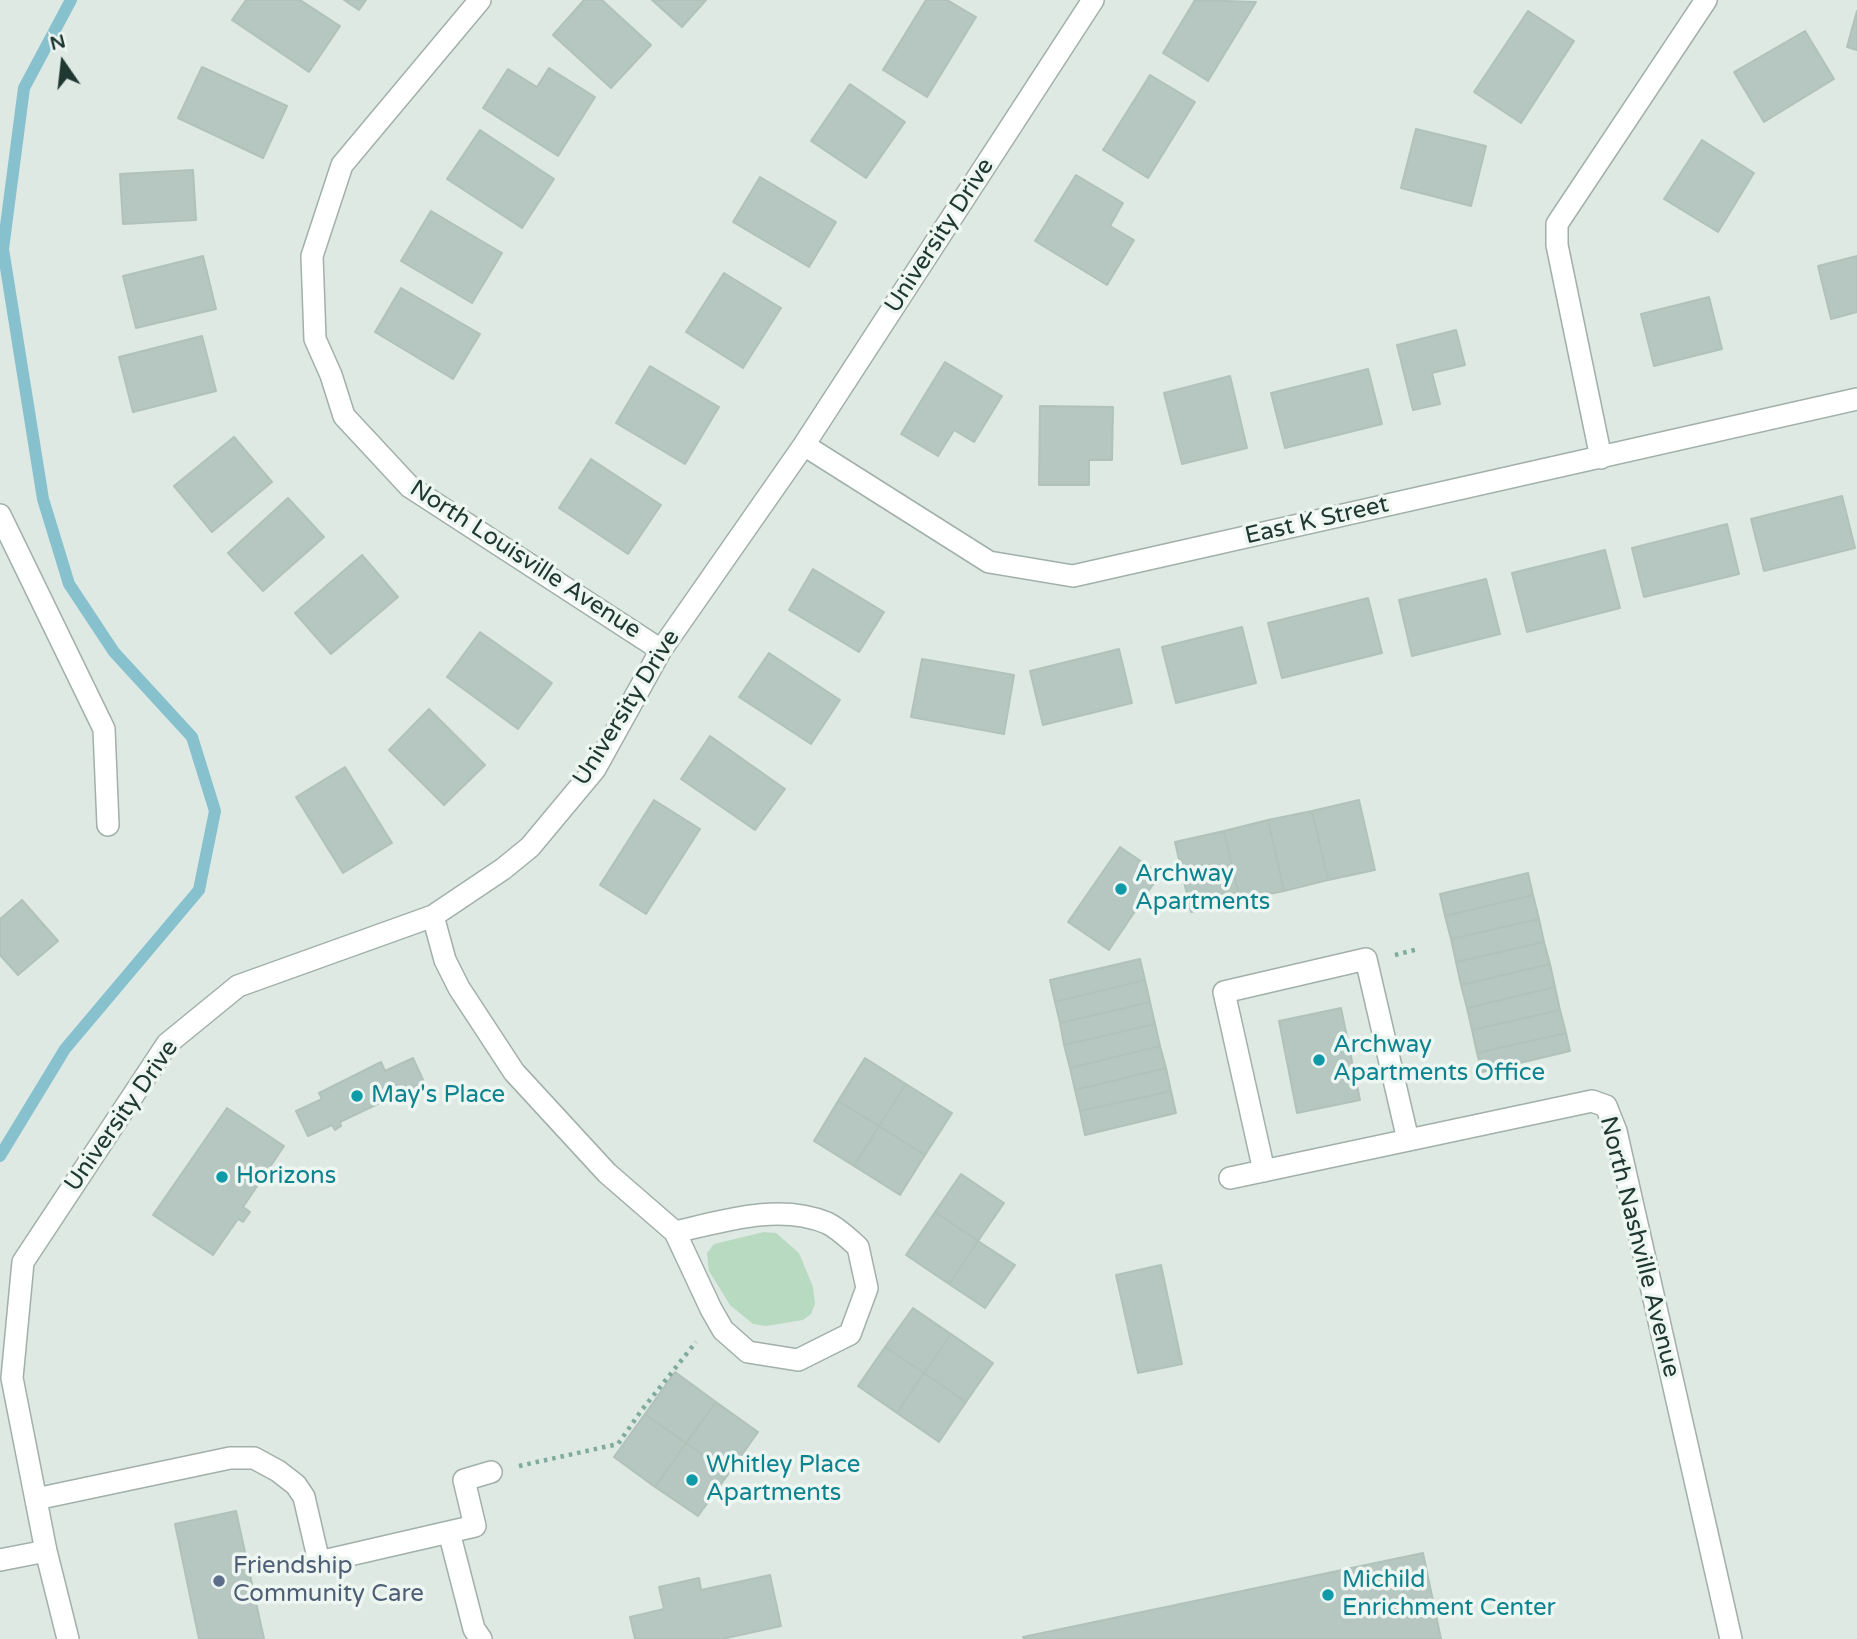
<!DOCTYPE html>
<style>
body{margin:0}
#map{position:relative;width:1857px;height:1639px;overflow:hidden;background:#dee9e4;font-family:"Varela Round",sans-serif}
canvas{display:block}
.north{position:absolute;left:28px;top:28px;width:70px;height:70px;-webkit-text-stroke:5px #eef6f2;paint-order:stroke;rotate:346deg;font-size:19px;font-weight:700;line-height:28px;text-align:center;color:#203832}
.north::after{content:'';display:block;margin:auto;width:24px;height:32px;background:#203832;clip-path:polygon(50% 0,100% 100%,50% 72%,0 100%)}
</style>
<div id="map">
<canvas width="1857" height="1639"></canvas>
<div class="north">N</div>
</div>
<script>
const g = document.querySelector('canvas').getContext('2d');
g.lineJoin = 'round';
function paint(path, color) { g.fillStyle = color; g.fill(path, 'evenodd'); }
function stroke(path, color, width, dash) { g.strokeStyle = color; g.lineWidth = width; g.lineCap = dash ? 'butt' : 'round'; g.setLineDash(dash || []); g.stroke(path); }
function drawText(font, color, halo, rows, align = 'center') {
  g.font = font + ' "Varela Round",sans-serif'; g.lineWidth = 7; g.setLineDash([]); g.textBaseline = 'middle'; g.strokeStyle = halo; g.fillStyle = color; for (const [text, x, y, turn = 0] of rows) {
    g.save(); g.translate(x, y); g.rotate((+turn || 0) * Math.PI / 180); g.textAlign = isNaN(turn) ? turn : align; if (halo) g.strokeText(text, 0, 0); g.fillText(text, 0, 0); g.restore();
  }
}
const green = new Path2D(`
 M764,1232L776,1233L799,1253L813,1287L815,1304L811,1314L803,1320L766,1326L753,1324L730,1305L709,1271L707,1253L714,1244Z`);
const stream = new Path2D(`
 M0,1156L65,1049L199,890L215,811L192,737L114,652L69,584L43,499L3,249L24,88L71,0`);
const building = new Path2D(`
 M246,0H300L340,26L309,72L232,20Z
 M344,0H366L359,10Z
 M584,0H602L651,45L611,88L553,35Z
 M652,0H706L682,27Z
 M926,0H947L976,17L927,97L883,70Z
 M1195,0L1256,2L1208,81L1163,53Z
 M1528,11L1574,41L1521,123L1474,92Z
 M1857,11V50L1847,47Z
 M1805,31L1834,79L1764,122L1734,72Z
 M202,67L287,106L263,158L178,118Z
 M549,68L595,97L558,156L483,108L508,69L537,87Z
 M1150,75L1195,102L1148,178L1103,150Z
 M850,84L905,122L866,178L811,141Z
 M1416,129L1486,146L1471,206L1401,188Z
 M480,130L554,179L522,228L447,179Z
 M1702,140L1754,173L1718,232L1664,199Z
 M193,170L196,220L123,224L120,174Z
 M1076,175L1123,203L1110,226L1134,240L1107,285L1035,241Z
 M760,177L836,222L809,267L733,222Z
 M431,211L502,253L472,303L401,261Z
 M203,256L216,309L136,328L123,276Z
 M1857,256V312L1831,319L1818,266Z
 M724,273L781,308L743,368L686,332Z
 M401,288L480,334L453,379L375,332Z
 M1709,297L1722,349L1654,366L1641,314Z
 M1456,330L1465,365L1432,373L1440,404L1413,410L1397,345Z
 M202,336L216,391L133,412L119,357Z
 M945,362L1002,396L974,442L954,430L938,456L901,434Z
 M650,366L719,407L685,464L616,423Z
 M1368,369L1382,424L1285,448L1271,393Z
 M1230,376L1247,448L1182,464L1164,393Z
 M1040,406L1113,407L1112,460H1089V485H1039Z
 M234,437L272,482L212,532L174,486Z
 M591,459L661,505L628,554L559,508Z
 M1842,496L1855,548L1764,571L1751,519Z
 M288,498L324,537L263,591L228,553Z
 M1727,524L1739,574L1644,597L1632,548Z
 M1605,550L1620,608L1527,632L1512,573Z
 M362,555L398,597L331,654L295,613Z
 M813,569L884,612L859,652L789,610Z
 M1486,579L1500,634L1412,656L1399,600Z
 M1368,598L1382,653L1282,678L1268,623Z
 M1242,627L1256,683L1176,703L1162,647Z
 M480,632L552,683L518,729L447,677Z
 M1119,649L1132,703L1043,725L1030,671Z
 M769,653L840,700L811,744L739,697Z
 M922,659L1014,675L1004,734L911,717Z
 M429,709L485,765L444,805L389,750Z
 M710,736L785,789L755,830L681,779Z
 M345,767L392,843L343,873L296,797Z
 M654,800L700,829L646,914L600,885Z
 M1359,800L1375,870L1328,880L1312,811Z
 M1312,811L1328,880L1284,891L1268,820Z
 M1268,820L1284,891L1240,900L1224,831Z
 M1224,831L1240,900L1191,912L1175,842Z
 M1120,847L1160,874L1109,950L1068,922Z
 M1528,873L1533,895L1445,916L1440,894Z
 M1533,895L1539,919L1451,939L1445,916Z
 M22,900L58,941L18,975L0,955V919Z
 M1539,919L1544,942L1456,962L1451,939Z
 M1544,942L1550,964L1461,985L1456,962Z
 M1140,959L1145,980L1055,1002L1050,980Z
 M1550,964L1555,987L1467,1008L1461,985Z
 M1145,980L1150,1002L1060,1023L1055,1002Z
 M1555,987L1560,1010L1472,1030L1467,1008Z
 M1150,1002L1155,1024L1064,1045L1060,1023Z
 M1341,1008L1360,1100L1297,1113L1279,1021Z
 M1560,1010L1566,1033L1477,1053L1472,1030Z
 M1155,1024L1160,1046L1070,1068L1064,1045Z
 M1566,1033L1570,1051L1482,1072L1477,1053Z
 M1160,1046L1166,1068L1075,1090L1070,1068Z
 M413,1058L424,1082L340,1122L341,1126L335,1130L332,1125L308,1136L296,1111L322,1099L319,1093L381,1062L385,1071Z
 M865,1058L906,1084L879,1126L838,1101Z
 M1166,1068L1171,1091L1080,1111L1075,1090Z
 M906,1084L952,1113L925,1155L879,1126Z
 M1171,1091L1176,1113L1085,1135L1080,1111Z
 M838,1101L879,1126L854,1166L814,1141Z
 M227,1108L284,1146L243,1207L250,1212L243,1222L238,1219L213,1255L153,1215Z
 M879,1126L925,1155L900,1195L854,1166Z
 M961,1174L1004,1203L978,1241L935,1212Z
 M935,1212L978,1241L949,1284L906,1255Z
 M978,1241L1015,1265L985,1308L949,1284Z
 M1161,1265L1182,1364L1138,1373L1116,1275Z
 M913,1308L951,1334L924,1373L885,1347Z
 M951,1334L993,1363L966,1402L924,1373Z
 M885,1347L924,1373L897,1413L858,1386Z
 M675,1372L716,1402L686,1443L645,1414Z
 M924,1373L966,1402L939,1442L897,1413Z
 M716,1402L758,1432L729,1473L686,1443Z
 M645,1414L686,1443L655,1487L614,1457Z
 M686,1443L729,1473L698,1516L655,1487Z
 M236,1511L264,1639H199L175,1524Z
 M1423,1553L1441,1639H1024L1023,1637Z
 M770,1575L781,1626L722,1639H635L630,1617L664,1609L659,1587L699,1578L701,1590Z`);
const path = new Path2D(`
 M1395,955L1418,949
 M519,1466L618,1444L641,1411L696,1342`);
const minor = new Path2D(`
 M480,0L342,165L312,256L315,339L331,375L344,416L410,487L661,650
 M804,445L989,562L1073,576L1857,399
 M1601,458L1557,245V224L1706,0
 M0,515L104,729L108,825
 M433,916L445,960L459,988L514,1072L607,1173L675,1232L711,1309L723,1330L748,1352L798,1360L850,1334L867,1288L858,1247C849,1239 838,1228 827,1223C779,1203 724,1221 675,1232
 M1264,1171L1224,992L1366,959L1408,1140
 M1230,1178L1592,1101L1606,1106L1616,1131L1731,1639
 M36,1499L230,1458H254L278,1471L296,1485L304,1497L319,1562L449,1532L474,1629L481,1639
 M449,1532L475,1526L464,1480L491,1472
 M0,1560L46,1551
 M68,1639L46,1551L12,1378L23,1262L167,1044L238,986L433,916L503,869L530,847L595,769L661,650L804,445L1093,0`);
const markers = [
 [1121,889,7,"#0f9aa8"],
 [1319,1060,7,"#0f9aa8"],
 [357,1096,7,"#0f9aa8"],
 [222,1177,7,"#0f9aa8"],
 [692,1480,7,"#0f9aa8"],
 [219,1581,7,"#5c6f8a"],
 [1328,1595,7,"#0f9aa8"]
];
const streetNames = [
 ["University Drive",940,236,-57],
 ["East K Street",1317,521,-13],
 ["North Louisville Avenue",525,560,33],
 ["University Drive",627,708,-58],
 ["University Drive",122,1116,-55],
 ["North Nashville Avenue",1639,1247,76]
];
const cultureNames = [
 ["Archway",1135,875],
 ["Apartments",1135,903],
 ["Archway",1333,1046],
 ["Apartments Office",1333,1074],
 ["May's Place",371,1096],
 ["Horizons",236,1177],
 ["Whitley Place",706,1466],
 ["Apartments",706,1494],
 ["Michild",1342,1581],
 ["Enrichment Center",1342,1609]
];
const serviceNames = [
 ["Friendship",233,1567],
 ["Community Care",233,1595]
];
paint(green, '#b7dac1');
stroke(stream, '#87c1cd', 12);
paint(building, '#b6c6c0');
stroke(building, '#b1c2bb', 2);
stroke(minor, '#a1b0ab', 24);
stroke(path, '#7fab9e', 4.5, [3.5, 5]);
stroke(minor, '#fff', 21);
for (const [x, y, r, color] of markers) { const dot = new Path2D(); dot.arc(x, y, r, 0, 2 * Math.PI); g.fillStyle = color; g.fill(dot); stroke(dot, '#eef6f2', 2.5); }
drawText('24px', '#203832', '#eef6f2', streetNames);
drawText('24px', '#0d838f', '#eef6f2', cultureNames, 'left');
drawText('24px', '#4e5e75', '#eef6f2', serviceNames, 'left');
</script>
